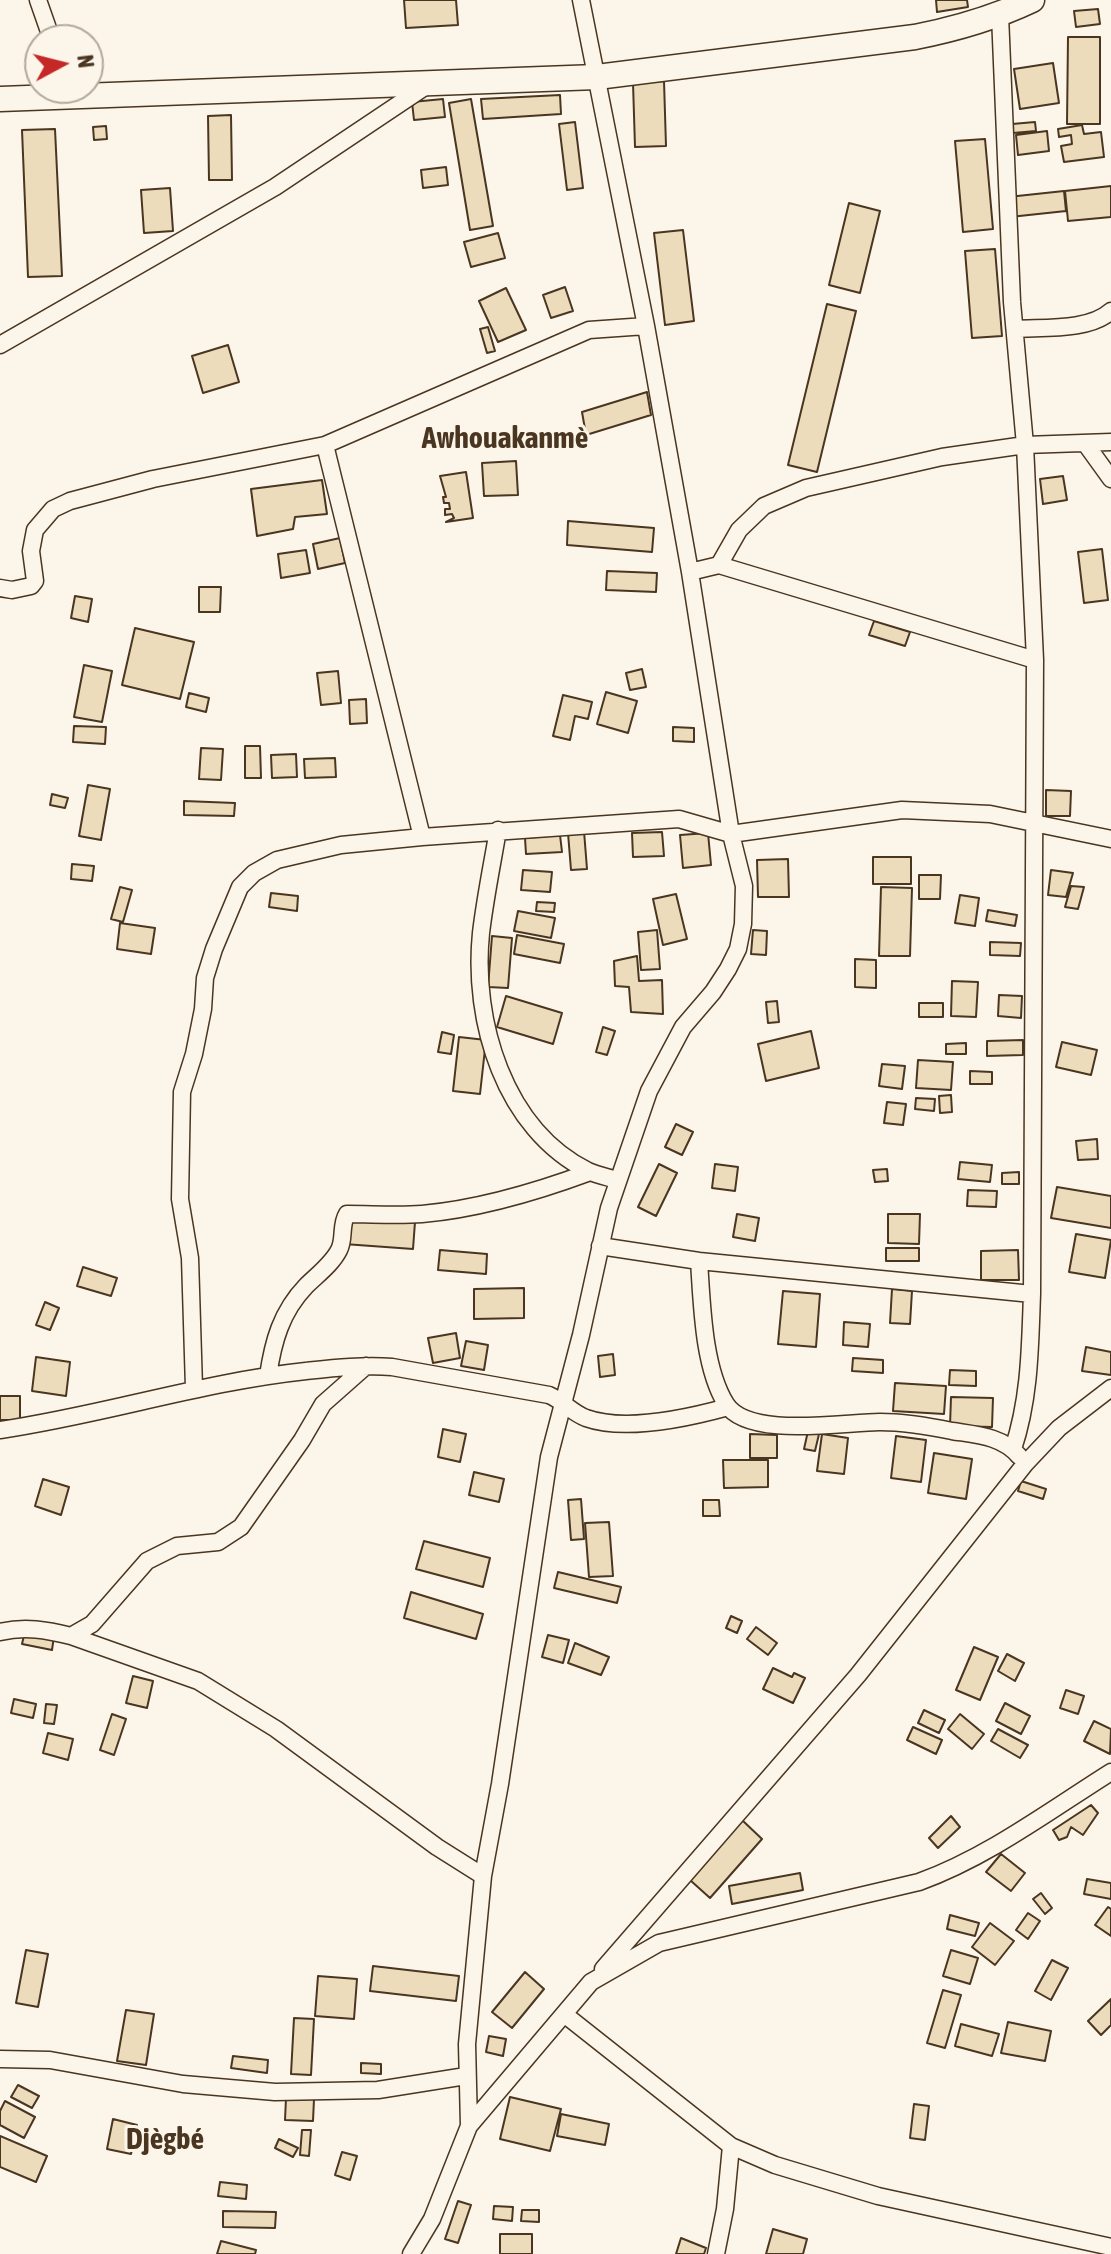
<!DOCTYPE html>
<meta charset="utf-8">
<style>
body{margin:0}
#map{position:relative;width:1111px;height:2254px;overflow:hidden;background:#fbf6e9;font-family:"Asap Condensed",sans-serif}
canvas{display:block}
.north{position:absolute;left:24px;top:24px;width:80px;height:80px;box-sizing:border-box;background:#fbf6e9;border:2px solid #b4a999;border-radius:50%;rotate:83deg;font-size:22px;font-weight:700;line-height:32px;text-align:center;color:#4a3520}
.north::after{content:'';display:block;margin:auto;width:28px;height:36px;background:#c62828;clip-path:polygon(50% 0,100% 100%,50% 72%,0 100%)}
</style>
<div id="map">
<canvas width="1111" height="2254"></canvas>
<div class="north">N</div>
</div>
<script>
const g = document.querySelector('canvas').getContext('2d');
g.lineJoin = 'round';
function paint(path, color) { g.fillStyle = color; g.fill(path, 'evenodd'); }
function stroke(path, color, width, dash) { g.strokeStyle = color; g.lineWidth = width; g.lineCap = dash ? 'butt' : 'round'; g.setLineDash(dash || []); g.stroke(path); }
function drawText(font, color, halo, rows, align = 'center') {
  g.font = font + ' "Asap Condensed",sans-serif'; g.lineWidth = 6; g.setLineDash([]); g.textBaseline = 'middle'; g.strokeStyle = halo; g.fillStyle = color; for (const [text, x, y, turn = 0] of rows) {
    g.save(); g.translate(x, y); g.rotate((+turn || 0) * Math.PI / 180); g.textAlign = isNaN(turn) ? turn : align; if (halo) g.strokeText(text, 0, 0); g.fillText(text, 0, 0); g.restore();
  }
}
const building = new Path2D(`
 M404,0H456L458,25L406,28Z
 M936,0H967L968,7L937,12Z
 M1098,9L1100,24L1076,27L1074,11Z
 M1068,37H1100V124H1067Z
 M1053,63L1059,103L1020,109L1014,69Z
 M664,81L666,146L635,147L633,83Z
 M560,95L561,114L483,119L481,99Z
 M443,99L445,117L414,120L412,102Z
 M471,99L493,226L470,230L449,103Z
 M231,115L232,180H209L208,116Z
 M575,122L583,188L567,190L559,124Z
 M1035,122L1036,131L1013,133L1012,124Z
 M1082,125L1084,134L1101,132L1104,157L1064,162L1061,146L1072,144L1071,135L1059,137L1058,129Z
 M106,126L107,139L94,140L93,127Z
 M55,129L62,276L28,277L22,130Z
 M1047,131L1049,151L1018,155L1016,135Z
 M985,139L993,229L963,232L955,141Z
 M446,167L448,185L423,188L421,170Z
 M1111,186V217L1068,221L1065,191Z
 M170,188L173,231L144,233L141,190Z
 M1064,191L1066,211L1010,217L1008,197Z
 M849,203L880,211L860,293L829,285Z
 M683,230L694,321L665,325L654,233Z
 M498,233L505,258L471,267L464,242Z
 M995,249L1002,336L972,338L965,251Z
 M565,287L573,311L551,318L543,295Z
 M506,288L526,330L498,342L479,301Z
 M827,304L856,311L817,472L788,465Z
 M488,327L495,351L487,353L480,329Z
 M228,345L239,382L203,393L192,356Z
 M647,392L651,415L586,435L582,412Z
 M516,461L518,495L484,496L482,463Z
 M466,472L473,518L446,522L454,518L452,514L445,515V509H450L449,503H444L443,497H446L440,476Z
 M1063,476L1067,500L1043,504L1040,479Z
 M322,480L327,514L295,517L293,529L257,536L251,489Z
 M568,521L654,528L652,552L567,545Z
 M340,538L345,563L318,569L313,544Z
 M1102,549L1108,600L1084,603L1078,552Z
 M306,550L310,573L281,578L278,554Z
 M607,571L657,573L656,592L606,590Z
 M199,587H221L220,612H199Z
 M75,596L92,599L88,622L71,618Z
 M874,621L910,632L905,646L869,635Z
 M135,628L194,642L180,699L122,685Z
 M84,665L112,671L102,722L74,717Z
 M642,669L646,687L630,690L626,673Z
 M338,671L341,703L321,705L317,673Z
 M606,692L637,701L628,733L597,724Z
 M189,693L209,698L206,712L186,707Z
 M563,695L592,702L588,719L575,716L570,740L553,736Z
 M366,699L367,723L350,724L349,700Z
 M74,726L106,727L105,744L73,742Z
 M673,727L694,728V742L673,741Z
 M245,746H260L261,778H245Z
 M201,748L223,749L221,780L199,779Z
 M296,754L297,777L272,778L271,755Z
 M335,758L336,777L305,778L304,759Z
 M88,785L110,789L101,840L79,836Z
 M1046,790L1071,791L1070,816H1046Z
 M52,794L68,798L65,808L50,805Z
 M184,801L235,803L234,816L184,815Z
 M584,831L587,869L571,870L568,833Z
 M662,832L664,856L633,857L632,833Z
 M708,833L711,865L683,868L680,835Z
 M560,835L562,852L526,854L525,838Z
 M873,857H911V884H873Z
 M788,859L789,897H758L757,860Z
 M72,864L94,866L92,881L71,879Z
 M523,870L552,872L550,892L521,890Z
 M1051,870L1073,873L1066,897L1048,895Z
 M919,875H941L940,899H919Z
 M1071,886L1084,887L1078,909L1065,907Z
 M120,887L132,890L123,922L111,919Z
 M881,887L912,888L910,956H879Z
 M271,893L298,896L297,911L269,907Z
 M676,894L687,939L663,945L653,899Z
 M960,895L979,898L975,926L955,923Z
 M537,902L555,903L554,912L536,911Z
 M988,910L1017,915L1015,926L986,921Z
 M518,911L555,918L551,938L514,931Z
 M120,923L155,928L151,954L117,949Z
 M657,930L660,969L641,970L638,932Z
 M753,930L767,931L766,955L751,954Z
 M517,935L564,944L560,963L514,954Z
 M492,936L512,938L508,988L488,987Z
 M990,942L1021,943L1020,956L990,955Z
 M637,956L639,981L662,980L663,1014L631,1012L629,987L615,986L614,961Z
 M855,959L876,960V988L855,987Z
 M952,981L978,982L976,1017L951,1016Z
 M999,995L1022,996L1021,1018L998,1016Z
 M506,996L562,1013L553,1044L497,1027Z
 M777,1001L779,1022L768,1023L766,1002Z
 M919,1003H943V1017H919Z
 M603,1027L615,1031L607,1055L596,1052Z
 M811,1031L819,1068L766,1081L758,1044Z
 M442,1032L454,1035L451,1054L438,1052Z
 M459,1037L486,1040L480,1094L453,1091Z
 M1023,1040V1055L987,1056V1041Z
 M1062,1042L1097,1050L1091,1075L1056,1067Z
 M966,1043V1054H946V1044Z
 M918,1060L953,1062L951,1090L916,1088Z
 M882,1064L905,1066L902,1089L879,1086Z
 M970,1071L992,1072V1084H970Z
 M951,1095L952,1112L940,1113L939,1096Z
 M916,1098L935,1099L934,1111L915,1109Z
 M887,1102L906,1104L903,1125L884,1123Z
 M676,1124L693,1132L682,1155L665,1147Z
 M1097,1139L1098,1159L1078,1160L1076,1141Z
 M960,1162L992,1165L990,1182L958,1179Z
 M659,1164L677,1173L656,1216L638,1207Z
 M715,1164L738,1167L735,1191L712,1188Z
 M887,1169L888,1181L875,1182L873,1170Z
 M1019,1172V1184H1002V1173Z
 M1057,1187L1111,1196V1228L1051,1218Z
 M968,1190L997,1191L996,1207L967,1206Z
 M737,1214L759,1218L755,1241L733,1237Z
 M888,1214H920L919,1244L888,1243Z
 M346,1217L415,1222L413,1249L344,1244Z
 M1076,1234L1111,1240L1105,1278L1069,1272Z
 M886,1248H919V1261H886Z
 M440,1250L487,1254L486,1274L438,1270Z
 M1018,1250L1019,1280H981V1251Z
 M83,1267L117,1278L111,1296L77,1286Z
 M524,1288V1318L474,1319V1289Z
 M892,1289L912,1291L910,1324L890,1323Z
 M783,1291L820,1294L816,1347L778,1344Z
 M45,1302L59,1308L50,1330L36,1325Z
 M844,1322L870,1324L868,1347L843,1345Z
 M456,1333L460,1358L433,1363L428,1338Z
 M466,1341L488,1345L484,1370L461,1366Z
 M1086,1347L1111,1352V1375L1082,1371Z
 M613,1354L615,1375L600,1377L598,1356Z
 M36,1357L70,1362L66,1396L32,1391Z
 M853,1358L883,1360V1373L852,1371Z
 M950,1370L976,1371V1386L949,1385Z
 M895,1383L946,1386L944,1414L893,1411Z
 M0,1396H20V1420H0Z
 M951,1397L993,1398L992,1427L950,1426Z
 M443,1429L466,1434L460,1462L438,1457Z
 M808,1431L819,1434L815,1451L804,1449Z
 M750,1434L777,1435V1458H750Z
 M822,1434L848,1438L844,1474L817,1471Z
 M896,1436L926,1440L921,1482L891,1478Z
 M934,1453L972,1459L966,1499L928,1493Z
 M723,1460H768V1487L724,1488Z
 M474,1472L504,1479L499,1502L469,1495Z
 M43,1479L69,1487L61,1515L35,1506Z
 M1021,1481L1046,1489L1043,1499L1018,1491Z
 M581,1499L584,1539L571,1540L568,1500Z
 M703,1500H719L720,1516H703Z
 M609,1522L613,1576L589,1577L585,1523Z
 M424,1541L490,1558L483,1587L416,1569Z
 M558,1572L621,1587L617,1603L554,1588Z
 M411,1592L483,1614L476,1639L404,1618Z
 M731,1616L742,1621L737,1633L726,1628Z
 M756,1627L777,1643L768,1655L747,1639Z
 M25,1631L54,1636L52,1650L22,1644Z
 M548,1635L569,1640L563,1663L542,1657Z
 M575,1643L609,1657L601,1675L568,1663Z
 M974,1647L998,1657L980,1700L956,1690Z
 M1007,1654L1024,1663L1015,1681L998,1671Z
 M773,1668L792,1677L794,1673L805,1678L793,1703L763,1689Z
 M133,1676L153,1681L147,1708L126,1703Z
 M1066,1690L1084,1696L1078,1714L1060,1708Z
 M14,1699L36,1704L33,1718L11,1713Z
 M1005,1703L1030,1716L1021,1734L996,1721Z
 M46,1704L57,1705L54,1724L44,1723Z
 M924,1710L945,1720L939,1733L918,1723Z
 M112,1714L126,1719L114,1755L100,1750Z
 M960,1714L984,1734L972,1749L948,1729Z
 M1094,1721L1111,1729L1110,1754L1084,1741Z
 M913,1727L942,1740L936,1754L907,1740Z
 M998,1729L1028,1745L1020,1758L991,1741Z
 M48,1733L73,1739L68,1760L43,1753Z
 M1091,1805L1098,1813L1083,1835L1071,1827L1067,1837L1059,1840L1053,1830Z
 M951,1816L960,1827L938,1848L929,1838Z
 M742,1820L762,1839L710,1898L690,1880Z
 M1001,1854L1025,1873L1011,1891L986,1872Z
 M800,1873L803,1890L732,1904L729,1886Z
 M1087,1879L1111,1883V1899L1084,1894Z
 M1041,1893L1052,1908L1045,1914L1033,1899Z
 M1108,1907L1111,1909V1936L1095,1925Z
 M1028,1913L1040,1921L1028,1939L1016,1930Z
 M950,1915L979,1923L975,1936L947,1929Z
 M990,1923L1014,1941L995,1965L972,1947Z
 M26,1950L48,1954L38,2007L16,2003Z
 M951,1950L978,1958L970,1984L943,1976Z
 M1052,1960L1068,1968L1051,2000L1035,1991Z
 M373,1966L459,1976L456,2001L370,1991Z
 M525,1972L544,1989L512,2028L492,2012Z
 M318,1976L357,1979L354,2019L315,2016Z
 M943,1990L961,1995L945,2048L927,2043Z
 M1111,1999V2025L1101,2035L1088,2021Z
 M126,2010L154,2014L146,2065L117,2061Z
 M294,2018L314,2019L311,2075L291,2074Z
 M1008,2022L1051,2031L1045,2061L1001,2053Z
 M961,2024L999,2034L992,2056L955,2046Z
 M489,2036L506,2039L503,2056L486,2052Z
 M233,2056L268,2060L267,2073L231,2068Z
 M361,2063L381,2064V2074L361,2073Z
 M18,2085L39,2096L32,2108L11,2097Z
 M510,2097L561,2109L550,2151L500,2139Z
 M286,2098L314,2099L313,2121L285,2120Z
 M5,2101L35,2117L24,2138L0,2125V2111Z
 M914,2104L929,2106L925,2140L910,2138Z
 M561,2114L609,2124L605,2145L557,2136Z
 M113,2119L137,2125L131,2154L107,2149Z
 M302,2130H311L309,2156L300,2155Z
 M0,2136L47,2156L36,2182L0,2167Z
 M279,2139L298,2148L293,2157L275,2148Z
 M342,2152L357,2156L350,2180L335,2175Z
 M220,2182L247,2185L246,2199L218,2196Z
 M458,2201L471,2205L458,2243L445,2239Z
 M494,2206L513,2207L512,2221L493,2219Z
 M522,2210H539V2222L521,2221Z
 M223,2211L276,2212L275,2228L223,2227Z
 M773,2229L807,2239L803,2254H766Z
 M500,2234H532V2254H500Z
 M681,2238L706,2248L704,2254H676Z
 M221,2241L256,2250L255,2254H217Z`);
const street = new Path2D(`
 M38,0L52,40
 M1000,15L1012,302L1025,445L1035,660L1032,1294C1030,1347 1030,1398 1013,1449
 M1015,329C1044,327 1089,331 1111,311
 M0,345L275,187L429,84
 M1085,443L1111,479
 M325,445L422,837
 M719,565L739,530L764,506L806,488L942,457L1025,445L1111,442
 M690,572L719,565L1035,660
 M0,588L12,590L31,586L35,581L31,551L35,530L53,509L70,501L153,479L325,445L589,330L646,326
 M498,830C492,865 485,899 481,933C472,1021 504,1129 588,1171C597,1175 607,1177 617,1180
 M600,1246L699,1261L1032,1294
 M699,1261C702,1304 703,1367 726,1404C748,1439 843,1422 880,1422C904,1422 928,1426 952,1431C977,1435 1002,1436 1019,1456
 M268,1376C273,1342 281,1312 306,1286C317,1275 332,1264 339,1250C345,1239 340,1225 347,1214C372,1214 397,1216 422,1214C479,1209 536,1192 590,1172
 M194,1388L190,1258L180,1199L182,1092L194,1054L203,1009L205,978L214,949L240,887L254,873L277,860L341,845L422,837L679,819L731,834L902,810L990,814L1111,839
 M0,1430C103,1415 202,1382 306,1371C335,1368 363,1365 392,1367L549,1395C563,1401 571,1412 586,1418C625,1432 688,1418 728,1407
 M0,1632C25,1626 47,1630 71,1636L92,1624L147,1561L177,1546L218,1542L241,1527L302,1440L323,1404L366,1366
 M71,1636L198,1681L276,1729L437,1847L483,1876
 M603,1969L858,1675L1025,1464L1059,1428L1111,1388
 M564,2014L731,2146L775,2165L878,2196L1111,2247
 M0,2059L50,2060L183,2084L275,2092L378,2090L466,2076
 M469,2126L467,2044L483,1876L500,1784L549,1457L581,1335L609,1208L649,1091L683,1027L713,992L728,969L738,949L743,924L744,886L731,834L690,572L646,326L581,0
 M411,2254L432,2219L469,2126L591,1982L659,1943L919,1882C988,1857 1049,1811 1111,1772
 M716,2254L725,2209L731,2146`);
const secondary = new Path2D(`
 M0,99L597,77L915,37C956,29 994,18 1032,0`);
const quarterNames = [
 ["Awhouakanmè",505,439],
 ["Djègbé",165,2140]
];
paint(building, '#ecdcbc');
stroke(building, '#4a3520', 2);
stroke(street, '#4a3520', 19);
stroke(secondary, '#4a3520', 27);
stroke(street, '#fbf6e9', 16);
stroke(secondary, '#fbf6e9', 24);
drawText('bold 30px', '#4a3520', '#fbf6e9', quarterNames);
</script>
